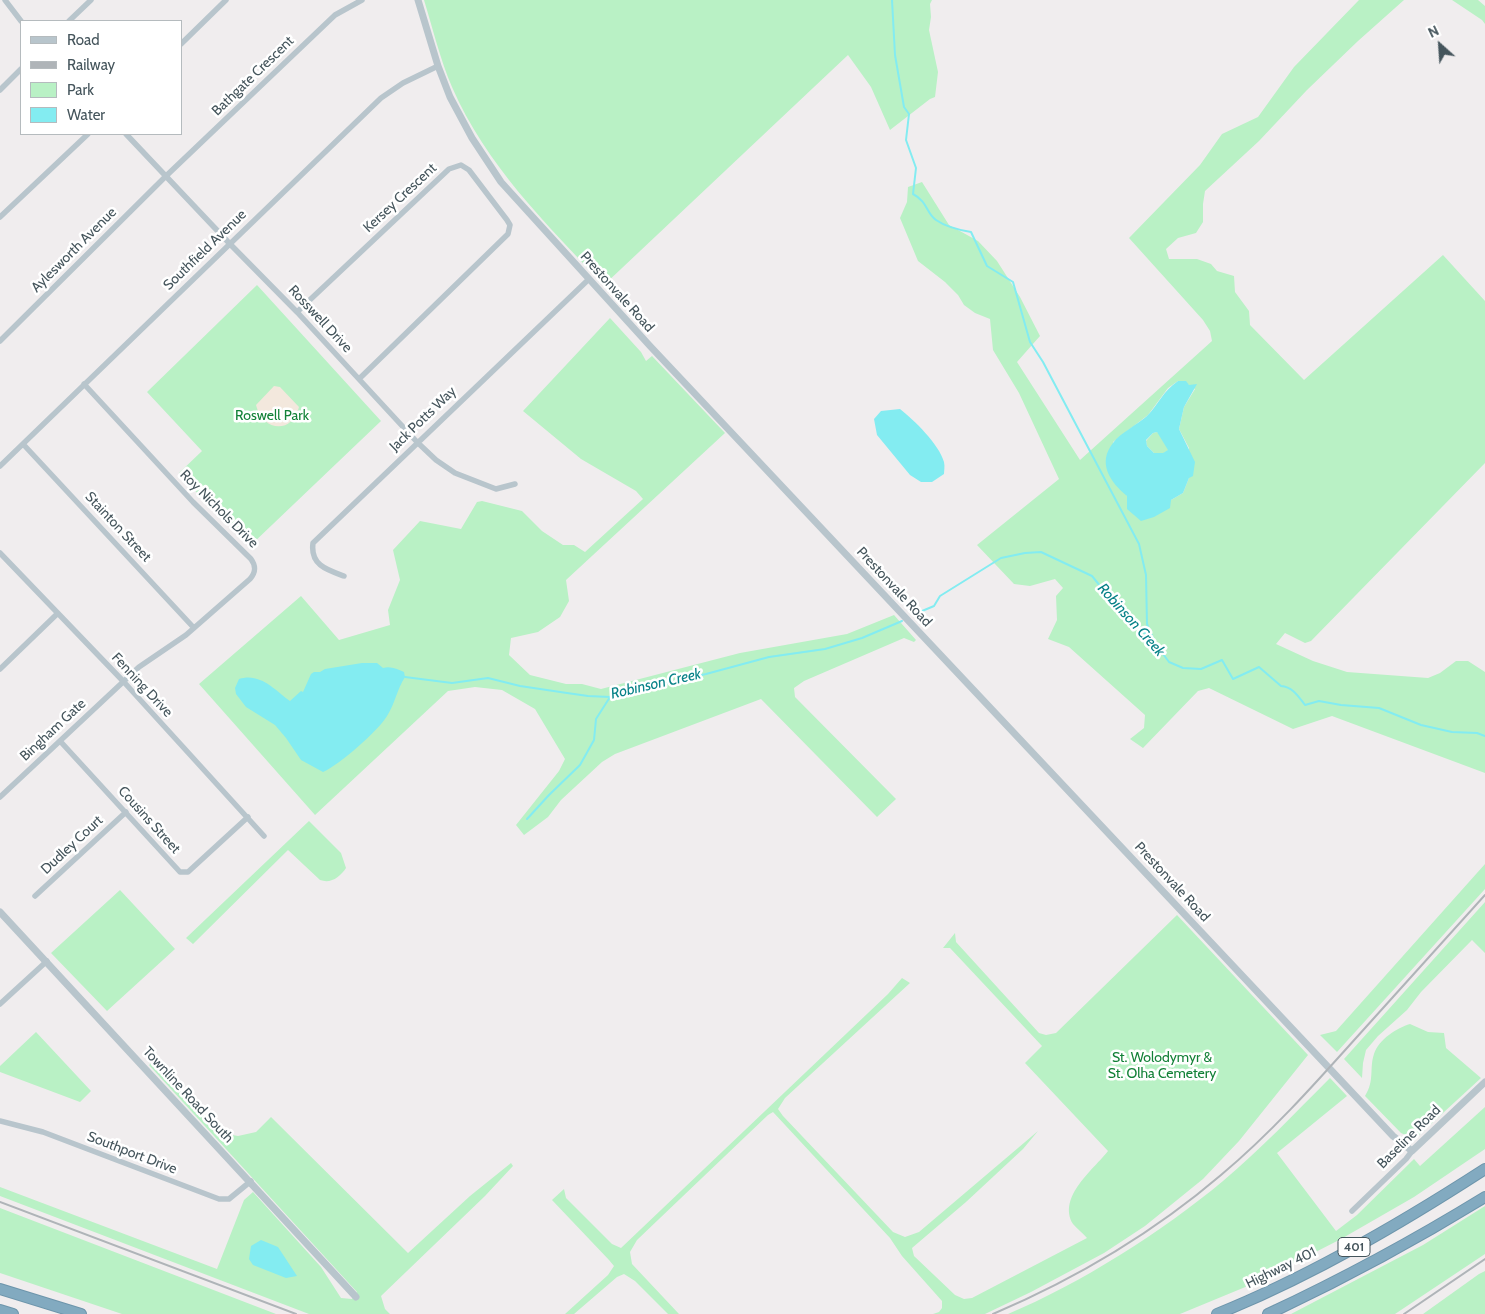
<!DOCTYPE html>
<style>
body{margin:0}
#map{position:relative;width:1485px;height:1314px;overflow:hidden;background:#f0edee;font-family:Cabin,sans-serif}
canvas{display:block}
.legend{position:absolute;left:20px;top:20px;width:162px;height:115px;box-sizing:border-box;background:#fff;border:1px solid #b5bbbe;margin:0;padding:6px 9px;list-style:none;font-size:15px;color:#45555c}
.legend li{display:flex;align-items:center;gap:10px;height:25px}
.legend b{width:25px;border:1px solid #b5bbbe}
.north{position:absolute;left:1415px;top:20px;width:50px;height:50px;-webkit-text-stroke:4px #fff;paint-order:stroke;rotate:334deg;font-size:14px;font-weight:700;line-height:20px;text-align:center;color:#45555c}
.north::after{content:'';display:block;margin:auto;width:18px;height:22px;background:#45555c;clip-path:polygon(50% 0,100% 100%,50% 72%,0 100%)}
</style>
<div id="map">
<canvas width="1485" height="1314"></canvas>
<ul class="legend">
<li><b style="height:6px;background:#b8c5cc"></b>Road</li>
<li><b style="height:6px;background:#afb4b8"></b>Railway</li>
<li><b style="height:14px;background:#b9f1c5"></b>Park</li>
<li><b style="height:14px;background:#83ecf1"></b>Water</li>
</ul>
<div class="north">N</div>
</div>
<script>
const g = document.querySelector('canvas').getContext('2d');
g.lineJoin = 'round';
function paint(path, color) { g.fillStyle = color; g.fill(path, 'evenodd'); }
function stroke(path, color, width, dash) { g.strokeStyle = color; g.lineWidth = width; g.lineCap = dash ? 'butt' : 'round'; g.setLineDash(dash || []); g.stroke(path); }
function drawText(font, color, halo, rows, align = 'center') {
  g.font = font + ' Cabin,sans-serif'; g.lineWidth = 5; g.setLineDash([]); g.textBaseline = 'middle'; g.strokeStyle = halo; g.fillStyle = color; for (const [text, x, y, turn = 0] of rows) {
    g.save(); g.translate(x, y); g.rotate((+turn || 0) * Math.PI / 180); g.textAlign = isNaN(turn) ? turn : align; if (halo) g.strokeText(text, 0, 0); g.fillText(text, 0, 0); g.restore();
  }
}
const green = new Path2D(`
 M424,0H932L930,4L931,17L929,30L938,72L935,97L930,99L890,130L871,87L848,55L604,285C546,224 486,165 452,87C440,59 433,29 424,0Z
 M1359,0H1404L1358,41L1307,90L1259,141L1205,191L1203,204V222L1196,233L1178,238L1166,249L1169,259H1197L1211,264L1217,271L1234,276L1235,292L1249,311L1250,325L1304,380L1443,255L1485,301V463L1311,641L1305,643L1285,633L1276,644L1313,661L1347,672L1428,678L1440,673L1456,661H1468L1485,672V773L1332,716L1293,729L1209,688L1198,691L1143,748L1130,739L1144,728L1145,715L1069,647L1048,639L1057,620L1056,596L1063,588L1055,579L1030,586L1014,584L977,545L1059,479L1019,393L993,350L990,319L975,313L964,305L958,295L945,282L918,261L900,218L907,202L908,187L922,182L949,225L978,241L997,261L1020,297L1040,336L1017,362L1080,460L1212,341L1210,331L1203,320L1129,238L1200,165L1222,134L1258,117L1294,67ZM1178,381L1189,385L1195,389L1184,407L1179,429L1189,448V478L1183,493L1171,500L1127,509V496L1113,442L1148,415L1168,388Z
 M1452,0H1478L1485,6V24L1482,20Z
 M257,285L381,421L251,545L199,495L179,473L202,451L147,392Z
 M610,318L641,352L646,361L652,356L725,433L566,580L569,601L560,617L538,632L511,638L509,655L530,675L566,684H582L601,689L740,653L847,634L894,615L916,640L914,642L904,638L804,681L794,688L795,697L896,799L877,817L761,699L615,754L602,762L561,800L548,817L524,835L516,825L559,771L565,759L535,709L502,690L475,687L448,691L315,815L199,684L301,596L339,640L390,625L388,610L400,580L393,550L420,521L461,529L477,502L482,501L522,511L542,531L563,545H574L585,552L643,499L636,491L581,459L523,411Z
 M1157,432L1159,433L1169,450L1164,453H1154L1147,446L1146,441L1153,433Z
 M309,821L341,853L346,868C340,877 331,884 320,880L288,850L193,944L186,938Z
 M1485,864V889L1337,1052L1320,1035L1336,1031Z
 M120,890L175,949L107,1011L51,953Z
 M1485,902V953L1472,940L1421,992L1407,1010L1378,1036L1366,1050L1363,1063L1362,1078L1344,1059Z
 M1177,915L1308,1055L1239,1141L1203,1179L1145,1226L1104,1253L1031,1292L985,1314H933L939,1312L942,1308V1301L902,1256L890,1238L773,1112L768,1115L637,1240L630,1252L632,1264L679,1314H668L635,1281L624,1274L617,1277L574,1314H565L608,1275L614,1266L609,1260L552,1200L564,1189L566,1198L612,1244L621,1248L888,994L902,978L910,983L785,1098L778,1109L783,1116L893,1232L905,1237L919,1232L1038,1131L1023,1149L966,1202L912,1248L914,1256L955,1295L964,1299L972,1298L1087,1238C1083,1233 1077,1229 1073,1224C1057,1197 1094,1169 1108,1151L1025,1063L1042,1046L950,948H943L955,933L956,942L1039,1033L1046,1035L1056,1033Z
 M1410,1024L1428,1032L1444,1033L1446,1048L1481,1078L1419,1135L1410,1137L1401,1133L1365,1096C1375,1080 1369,1069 1374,1054C1379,1039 1397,1028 1410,1024Z
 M36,1032L91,1091L80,1102L0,1072V1066Z
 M153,1062L221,1133L238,1136L256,1132L271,1117L408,1253L470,1196L511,1163L513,1166L485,1196L381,1296L385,1309L390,1314H309L0,1196V1187L217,1269L244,1200L253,1192L321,1267L341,1298L352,1299L357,1292L149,1065Z
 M1330,1078L1347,1096L1277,1153L1336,1231L1357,1215L1414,1159L1420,1166L1485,1107V1149L1414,1197L1341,1239L1255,1283L1180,1314H1008C1080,1284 1163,1231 1223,1181C1261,1149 1295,1113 1330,1078Z
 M1485,1206V1254L1395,1314H1291L1423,1245Z
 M0,1208L276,1314H122L0,1273Z
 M1485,1271V1314H1423L1479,1274Z`);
const sand = new Path2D(`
 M274,386L280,387L299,407C292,435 262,431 256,405Z`);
const water = new Path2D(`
 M1178,381H1186L1189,385L1197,384L1184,407L1179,429L1195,462L1193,476L1189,478L1183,493L1171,500L1170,508L1154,517L1141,521L1127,509V496C1110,482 1097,463 1113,443C1120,433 1137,425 1147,416C1159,404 1162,392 1178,381ZM1157,432L1168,450L1163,453H1154L1147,446L1146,440L1153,433Z
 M900,409C914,420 939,444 944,462C945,466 944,471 944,474L932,482H921L910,475L877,435L874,419L881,411Z
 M362,663H377L383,668C391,666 397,669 404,672L405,677C397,689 395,704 387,716C378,731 339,765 323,772L301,760L286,738L275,725L246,707L236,694L235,688L239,679C260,672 275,690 290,701L301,691L303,692L311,674L314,672H320L325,669Z
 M261,1240L278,1247L297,1276L286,1278L253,1265L249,1259L251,1246Z`);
const stream = new Path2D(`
 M892,0L895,55L904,107L909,114L906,140L916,168L913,194C928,202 926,213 936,220C946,227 959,230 971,232L987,266L1013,282L1030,342L1043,362L1139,544L1146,575L1147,624L1155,643
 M915,614L934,606L940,596L1001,558L1025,553L1041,552L1092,576L1118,608L1155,643L1169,662L1183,668L1201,669L1222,660L1233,679L1259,667L1281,686C1293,687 1298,696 1305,705L1319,701L1341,705L1379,708L1421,725L1452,732L1477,733L1485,736
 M405,677L452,683L488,678L520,686L567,693L588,696L610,697L706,674L769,657L825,649L862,638L902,621
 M527,819L549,795L580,765L594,740L596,719L610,697`);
const minor = new Path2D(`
 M5,0L21,21
 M69,21L91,0
 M181,44L226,0
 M0,90L21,69
 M126,134L230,244L297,312L417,442L436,460L455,473L496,489L515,484
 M0,217L88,134
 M297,312L449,169L461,165L469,170L507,220L510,225L508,234L359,379
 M0,341L165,177L335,15L362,0
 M23,444L194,628
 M0,466L381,98L403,83L438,66
 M0,553L123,681L264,836
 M344,576C327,570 310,565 313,543L589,279
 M0,669L57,614
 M60,741L180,872H188L248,817
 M0,797L139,667L186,635L250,579C256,572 256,566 251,559L193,502L84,384
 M35,896L126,812
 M0,1004L47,961
 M0,1121L43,1132L219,1199H229L251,1181
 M1352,1211L1406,1159L1412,1151`);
const tertiary = new Path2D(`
 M418,0L438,66L450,97L472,138L501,182L650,346L1393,1136L1412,1151L1485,1082
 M0,912L356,1297`);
const motorway = new Path2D(`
 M0,1289L81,1314
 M0,1310L13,1314
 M1217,1314C1311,1276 1400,1224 1485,1169
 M1268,1314C1343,1279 1415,1240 1485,1197`);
const rail = new Path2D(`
 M0,1202L296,1314
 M993,1314C1075,1279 1153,1233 1221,1175C1270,1134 1313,1086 1356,1038C1399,990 1442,943 1485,895
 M1404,1314L1485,1259`);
const shields = [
 [1354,1247,32]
];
const shieldNames = [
 ["401",1354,1247]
];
const streetNames = [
 ["Bathgate Crescent",253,76,-44],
 ["Kersey Crescent",400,198,-43],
 ["Aylesworth Avenue",74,250,-45],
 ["Southfield Avenue",205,250,-44],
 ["Prestonvale Road",617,292,48],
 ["Rosswell Drive",320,319,47],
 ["Jack Potts Way",423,419,-44],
 ["Roy Nichols Drive",219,509,45],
 ["Stainton Street",118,527,47],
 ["Prestonvale Road",894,587,47],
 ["Fenning Drive",142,685,47],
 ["Bingham Gate",53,730,-43],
 ["Cousins Street",149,820,48],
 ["Dudley Court",72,845,-43],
 ["Prestonvale Road",1172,882,47],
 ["Townline Road South",188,1095,47],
 ["Baseline Road",1409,1137,-45],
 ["Southport Drive",132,1153,21],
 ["Highway 401",1281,1268,-26]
];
const parkNames = [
 ["Roswell Park",272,416],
 ["St. Wolodymyr &",1162,1058],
 ["St. Olha Cemetery",1162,1074]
];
const waterNames = [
 ["Robinson Creek",1131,620,48],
 ["Robinson Creek",656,684,-13]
];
paint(green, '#b9f1c5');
paint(sand, '#f3e8dd');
paint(water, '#83ecf1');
stroke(stream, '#83ecf1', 2);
stroke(motorway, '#6d95ab', 12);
stroke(minor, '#b8c5cc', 5.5);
stroke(tertiary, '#b8c5cc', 7);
stroke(motorway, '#82aac0', 10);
stroke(rail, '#afb4b8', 2);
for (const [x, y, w] of shields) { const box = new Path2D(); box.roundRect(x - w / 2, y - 9.5, w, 19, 4); g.fillStyle = '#fff'; g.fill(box); stroke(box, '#45555c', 1); }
drawText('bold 12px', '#45555c', null, shieldNames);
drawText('14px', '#45555c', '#fff', streetNames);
drawText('14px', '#128137', '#fff', parkNames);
drawText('italic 15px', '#078288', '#fff', waterNames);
</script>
